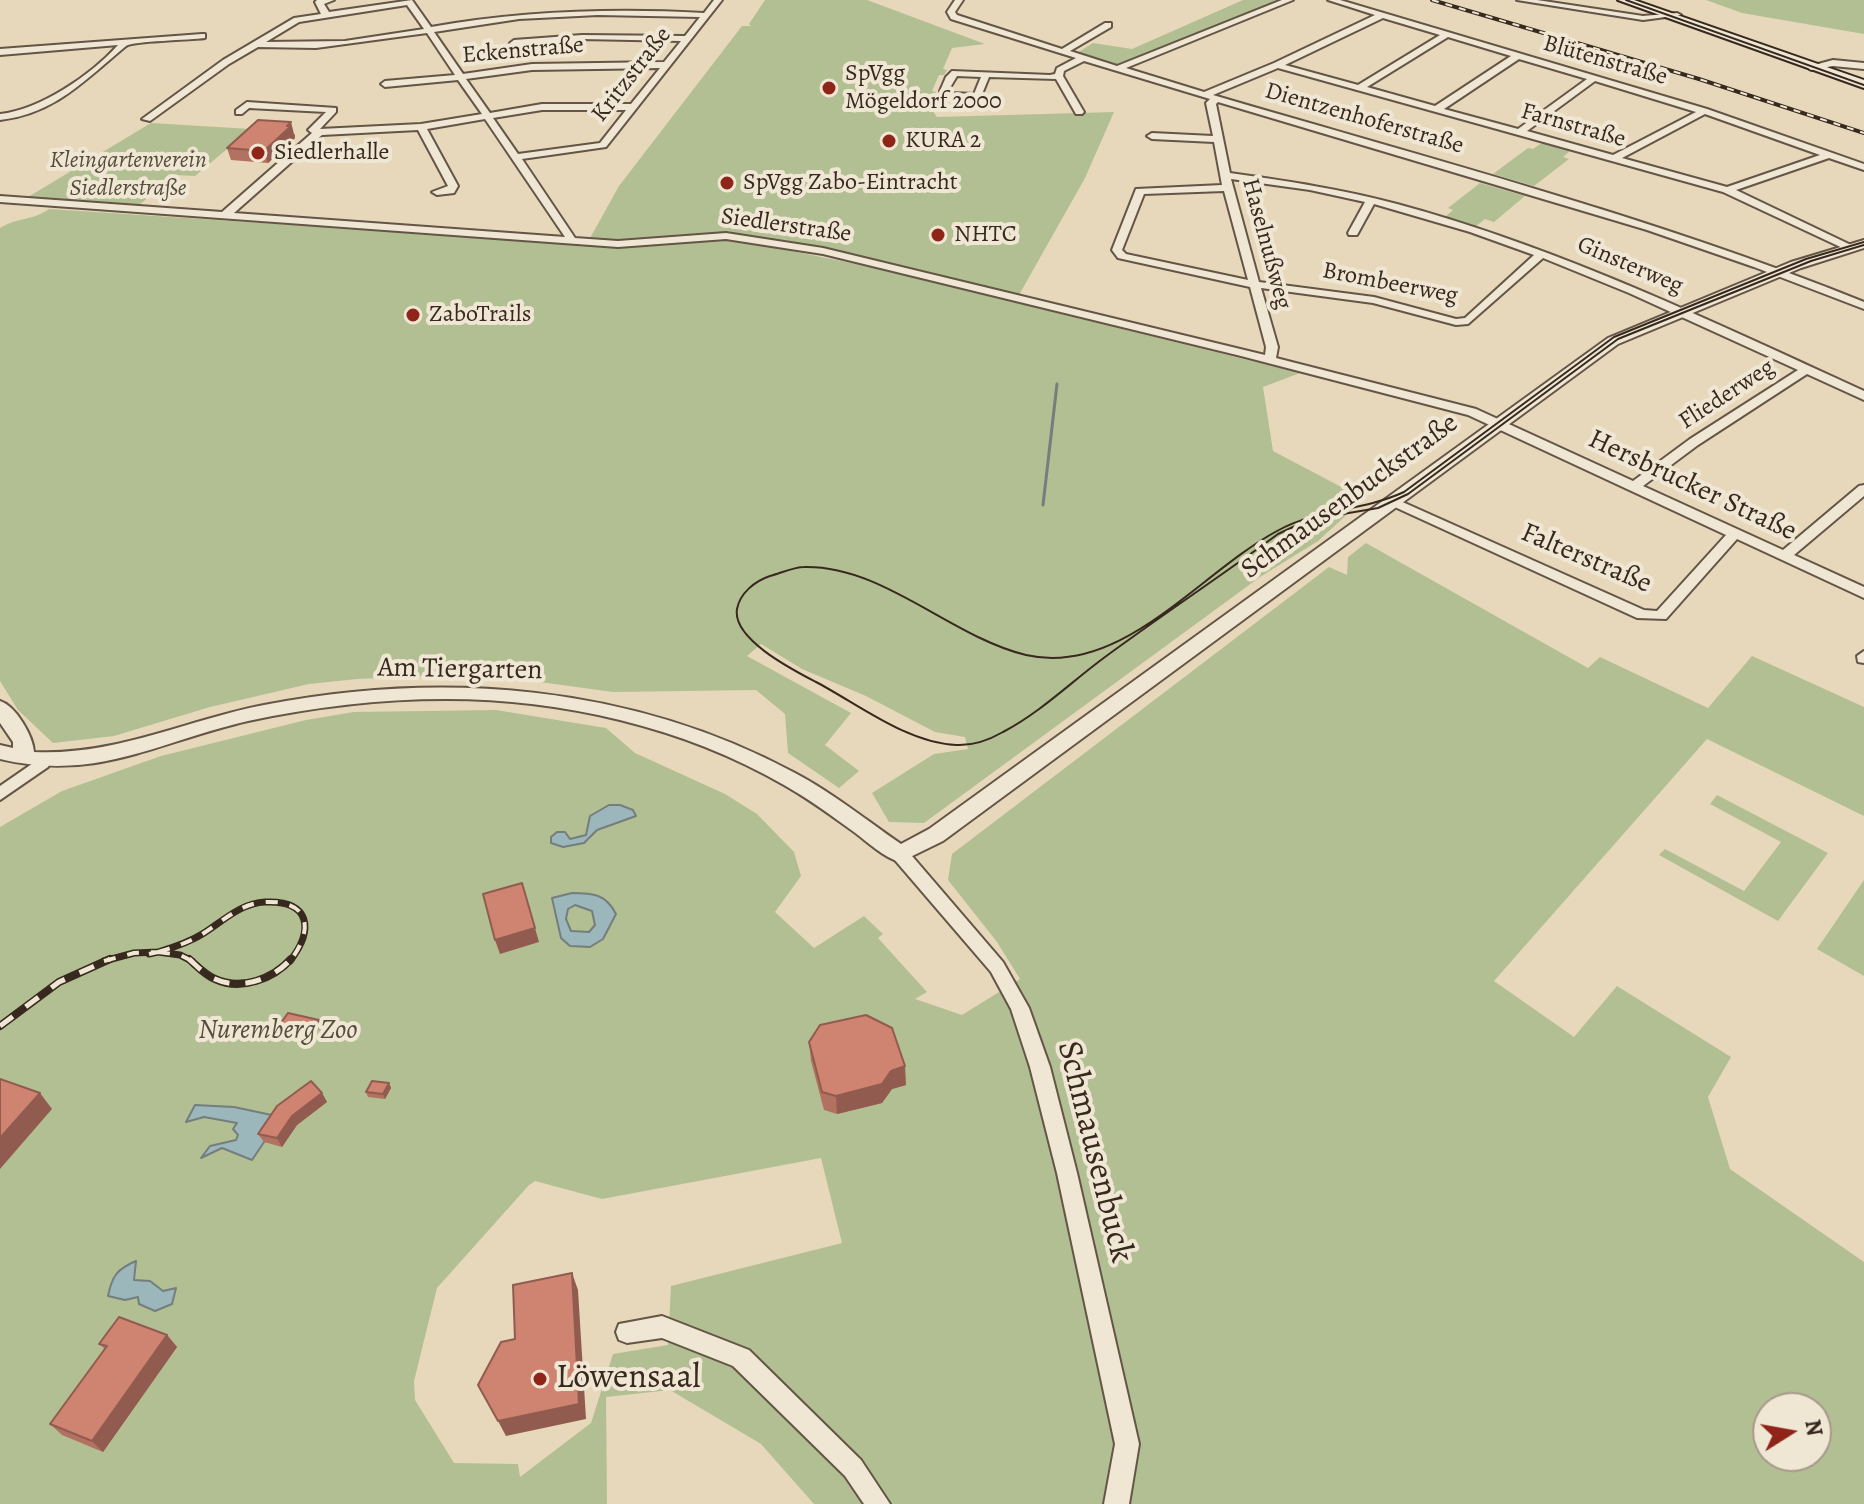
<!DOCTYPE html>
<meta charset="utf-8">
<style>
body{margin:0}
#map{position:relative;width:1864px;height:1504px;overflow:hidden;background:#e7d8bb;font-family:Alegreya,serif}
canvas{display:block}
.north{position:absolute;left:1752px;top:1392px;width:80px;height:80px;box-sizing:border-box;background:#efe6d3;border:2px solid #a69a8b;border-radius:50%;rotate:79deg;font-size:22px;font-weight:700;line-height:32px;text-align:center;color:#38291f}
.north::after{content:'';display:block;margin:auto;width:28px;height:36px;background:#8f2418;clip-path:polygon(50% 0,100% 100%,50% 72%,0 100%)}
</style>
<div id="map">
<canvas width="1864" height="1504"></canvas>
<div class="north">N</div>
</div>
<script>
const g = document.querySelector('canvas').getContext('2d');
g.lineJoin = 'round';
function paint(path, color) { g.fillStyle = color; g.fill(path, 'evenodd'); }
function stroke(path, color, width, dash) { g.strokeStyle = color; g.lineWidth = width; g.lineCap = dash ? 'butt' : 'round'; g.setLineDash(dash || []); g.stroke(path); }
function drawText(font, color, halo, rows, align = 'center') {
  g.font = font + ' Alegreya,serif'; g.lineWidth = 8; g.setLineDash([]); g.textBaseline = 'middle'; g.strokeStyle = halo; g.fillStyle = color; for (const [text, x, y, turn = 0] of rows) {
    g.save(); g.translate(x, y); g.rotate((+turn || 0) * Math.PI / 180); g.textAlign = isNaN(turn) ? turn : align; if (halo) g.strokeText(text, 0, 0); g.fillText(text, 0, 0); g.restore();
  }
}
const green = new Path2D(`
 M765,0H867L985,44L952,48L943,69L947,70L944,75H939L932,91L936,92L934,98H929L925,108L932,110L937,117L1114,112L1085,178L1019,295L882,261L754,237L640,242L589,240L619,186L742,26H751L749,24Z
 M1243,0H1283L1118,66L1077,53L1093,43L1132,49Z
 M1706,0H1864V34L1742,13Z
 M151,123L251,129L195,176L175,175L138,206L28,197Z
 M1543,142L1571,150L1563,157L1569,159L1534,186L1493,174L1528,148L1533,149Z
 M1480,183L1525,196L1494,222L1485,219L1475,227L1444,218L1453,210L1448,208Z
 M49,209L630,247L717,240L757,244L871,267L1300,373L1263,387L1273,451L1364,499L1318,541L1260,577L924,823L889,822L872,793L934,754L968,749L965,737L935,732L866,696L802,669L761,644L747,656L851,713L825,745L859,771L839,788L788,753L785,714L756,690L613,692L503,677L452,675L357,679L309,684L210,707L114,736L53,743L18,710L0,681V228C20,216 30,222 49,209Z
 M1366,543L1588,668L1600,657L1708,708L1752,656L1864,707V816L1707,739L1494,981L1574,1037L1617,986L1731,1057L1708,1097L1730,1169L1864,1262V1504H814L761,1444L670,1390L606,1397L607,1504H0V827L62,791L161,756L306,720L354,712L496,710L606,728L635,753L725,794L757,814L794,852L801,876L775,912L814,948L864,916L883,934L878,938L927,992L915,999L962,1015L1020,979L997,942L948,880L952,854L1329,567L1347,575L1348,557ZM821,1158L842,1243L671,1286L668,1345L613,1354L591,1423L520,1477L518,1464L454,1463L415,1400L414,1381L437,1288L529,1185L535,1181L602,1199ZM1768,1408H1816V1456H1768Z
 M1717,795L1828,853L1778,921L1659,855L1665,849L1744,891L1781,842L1710,804Z
 M1864,880V976L1817,949Z`);
const water = new Path2D(`
 M609,805H620L633,810L636,816L597,830L584,843L563,847L551,843V837L557,832H565L570,839L586,835L590,816Z
 M572,893C593,893 606,894 616,914L603,939L590,947L570,946L561,938L552,898ZM575,905L592,911L595,925L589,932L571,931L566,919L568,909Z
 M195,1105L234,1107L281,1117L252,1160L222,1148L201,1158L210,1146L236,1140L238,1135L233,1129L237,1123L204,1117L186,1122Z
 M136,1261L134,1280L150,1281L163,1291L176,1288L172,1304L155,1311L139,1304L138,1297L125,1300L108,1296C112,1276 117,1269 136,1261Z`);
const stream = new Path2D(`
 M1043,505L1057,384`);
const minor = new Path2D(`
 M317,0H334L324,4L329,12L412,0L431,27C522,11 612,8 704,13L714,0H722L606,147L522,159L575,238L618,241L726,233L823,248L1265,355L1266,347L1250,287L1118,258L1112,250L1136,189L1222,185L1214,142L1152,139L1147,136L1152,133L1213,136L1206,103L1210,99L1084,61L1064,71L1063,76L1084,112L1082,114H1076L1056,79L989,77L980,99L944,98L940,91L946,77L952,71L1050,75L1055,74L1057,68L1076,58L951,19L947,12L955,0H963L955,12L957,15L1062,49L1105,23H1111V27L1070,51L1117,66L1282,0H1293L1126,68L1204,92L1274,63L1375,15L1328,0H1340L1707,109L1864,164V170L1829,158L1736,190L1853,246L1854,248L1849,251L1723,192L1278,68L1213,95C1431,159 1653,217 1864,302V309L1754,267L1647,230L1218,102L1216,104L1230,173C1286,181 1342,189 1397,204C1560,248 1711,321 1864,391V400L1807,374L1698,445L1643,486L1783,550L1859,486L1864,485V496L1794,555L1864,587V598L1737,539L1666,619L1637,618L1386,503L1388,500H1398L1644,610L1657,611L1726,535L1468,415L1241,356L823,254L726,239L618,247L0,202V196L222,212L312,133L308,130L326,112L249,108L242,114H236V110L247,102L336,108V112L320,129L421,124L482,114L458,80L385,87L381,84L385,81L455,75L427,33L316,48L258,47L229,64L150,121L142,119L223,60L294,18L321,14L315,2ZM407,5L424,29L345,41L266,42L299,22ZM598,15L700,17L685,36L582,35L514,40L510,43L514,46L582,39L681,41L664,62L532,64L463,74L434,32L519,19ZM1383,18L1440,35L1358,85L1285,65ZM1448,37L1511,56L1435,106L1367,87ZM1519,59L1587,79L1518,129L1444,109ZM660,68L631,104H542L490,113L466,79L532,70ZM957,76L981,77L974,94L950,93L948,91ZM1595,81L1696,112L1613,155L1527,131ZM542,110H626L600,143L518,154L493,118ZM1705,114L1820,155L1727,187L1622,158ZM485,119L565,237L234,213L322,135L418,130L448,186L432,192L437,195L454,193L458,186L427,129ZM1231,179L1310,190L1365,202L1348,233L1349,235H1357L1374,204L1470,232L1534,255L1465,318L1456,319L1374,297L1259,282ZM1224,191L1248,280L1126,254L1122,250L1144,194ZM1543,258L1629,293L1798,370L1690,439L1633,481L1476,409L1276,358L1278,347L1261,288L1373,303L1456,325L1468,324Z
 M1517,0H1537L1643,16L1677,13L1681,15L1643,20Z
 M202,34H205V38C191,40 133,41 126,46C86,79 55,114 0,120V114C40,110 91,75 118,45L0,55V49Z
 M1833,60L1864,63V69L1833,66L1811,70L1807,67Z
 M1864,651V663L1858,662L1857,656Z
 M42,757L50,763L48,767L0,800V786Z
 M900,848L906,849L1003,962L1029,1008L1050,1067L1077,1173L1139,1444L1129,1504H1104L1115,1444L1057,1173L1030,1067L1011,1009L991,972L894,859L891,854L894,849Z
 M662,1316L749,1350L861,1460L890,1504H864L845,1476L733,1366L662,1338L627,1343L619,1340L616,1332L619,1324Z`);
const tertiary = new Path2D(`
 M1864,240V248L1801,268L1618,344L943,841L900,862C883,857 869,843 854,832C832,816 809,799 784,785C684,727 562,699 446,699C380,699 313,707 248,721C157,742 97,782 0,759V745L13,748V742L0,723V701C16,706 33,736 34,752C115,756 186,720 264,705C443,670 632,685 795,773C833,793 866,820 901,844L929,829L1608,338L1791,262Z`);
const secondary = new Path2D(`
 M1618,0H1634L1864,80V88Z`);
const tram = new Path2D(`
 M1626,0L1864,85
 M1864,242L1806,259L1614,337L1404,492C1360,512 1318,508 1277,531C1199,573 1122,677 1026,655C951,637 883,565 804,567C794,567 781,573 770,576C755,581 740,593 737,609C732,639 793,670 816,682C858,704 907,743 956,745C973,746 989,740 1003,732C1041,712 1071,682 1105,657C1162,615 1221,576 1278,534L1308,520L1378,508L1408,494L1618,339L1811,261L1864,245`);
const railFar2 = new Path2D(`
 M1432,0L1699,79L1864,133`);
const railFar1 = new Path2D(`
 M158,952L180,955L192,961
 M158,952C175,947 190,942 204,933C223,921 241,903 265,902C311,900 314,930 290,961
 M149,954L158,952
 M104,961L134,953L158,952`);
const rail = new Path2D(`
 M189,959C197,966 205,975 215,979C241,991 273,979 291,959
 M0,1026L59,982L110,959`);
const wall = new Path2D(`
 M295,134V138L268,163L231,160L227,148Z
 M321,1025L312,1039L281,1032L278,1027Z
 M809,1042L906,1085L892,1089L882,1103L837,1114L824,1110L811,1061Z
 M389,1083L391,1088L385,1099L368,1097L366,1092Z
 M322,1093L327,1102L297,1125L282,1147L264,1142L258,1134Z
 M167,1335L177,1347L103,1452L62,1435L50,1424L105,1349L99,1344Z`);
const shadedWall = new Path2D(`
 M291,122L295,138L268,163L264,151Z
 M522,883L539,942L500,954L495,940Z
 M319,1020L321,1025L312,1039L309,1035Z
 M905,1066L906,1085L892,1089L882,1103L837,1114L836,1096L891,1071Z
 M389,1083L391,1088L385,1099L383,1094Z
 M40,1093L52,1109L0,1169V1138Z
 M322,1093L327,1102L297,1125L282,1147L277,1138L292,1116Z
 M572,1273L578,1290L586,1419L506,1436L498,1421Z
 M167,1335L177,1347L103,1452L92,1441Z`);
const building = new Path2D(`
 M258,120L291,122L287,126H291L264,151L227,148Z
 M522,883L535,928L495,940L483,894Z
 M288,1013L319,1020L309,1035L278,1027Z
 M866,1015L892,1028L905,1066L891,1071L882,1084L836,1096L822,1092L809,1042L820,1025Z
 M0,1079L40,1093L0,1138Z
 M311,1081L322,1093L292,1116L277,1138L258,1134L277,1106Z
 M372,1081L389,1083L383,1094L366,1092Z
 M572,1273L579,1404L498,1421L478,1385L501,1342L515,1339L513,1285Z
 M119,1317L167,1335L92,1441L50,1424L107,1346L99,1344Z`);
const markers = [
 [829,88,8,"#8f2418"],
 [889,141,8,"#8f2418"],
 [258,153,8,"#8f2418"],
 [727,183,8,"#8f2418"],
 [938,235,8,"#8f2418"],
 [413,315,8,"#8f2418"],
 [540,1379,8,"#8f2418"]
];
const farStreetnames = [
 ["Eckenstraße",523,51,-5],
 ["Blütenstraße",1605,61,16],
 ["Kritzstraße",632,75,-52],
 ["Dientzenhoferstraße",1364,119,16],
 ["Farnstraße",1573,126,16],
 ["Siedlerstraße",786,226,8],
 ["Haselnußweg",1266,244,75],
 ["Ginsterweg",1630,266,23],
 ["Brombeerweg",1390,284,11],
 ["Fliederweg",1727,395,-33]
];
const farPoinames = [
 ["SpVgg",845,74],
 ["Mögeldorf 2000",845,102],
 ["KURA 2",905,141],
 ["Siedlerhalle",274,153],
 ["SpVgg Zabo-Eintracht",743,183],
 ["NHTC",954,235],
 ["ZaboTrails",429,315]
];
const farParknames = [
 ["Kleingartenverein",128,161],
 ["Siedlerstraße",128,189]
];
const streetNames = [
 ["Hersbrucker Straße",1692,486,25],
 ["Schmausenbuckstraße",1350,497,-36],
 ["Falterstraße",1586,559,23],
 ["Am Tiergarten",460,670,1]
];
const parkNames = [
 ["Nuremberg Zoo",278,1031]
];
const nearStreetnames = [
 ["Schmausenbuck",1094,1152,76]
];
const nearPoinames = [
 ["Löwensaal",556,1379]
];
paint(green, '#b2bf93');
paint(water, '#9cb7bb');
stroke(water, '#747e7d', 2);
stroke(stream, '#747e7d', 3);
stroke(minor, '#645546', 4);
stroke(tertiary, '#645546', 4);
stroke(secondary, '#38291f', 4);
paint(minor, '#efe6d3');
paint(tertiary, '#efe6d3');
paint(secondary, '#efe6d3');
stroke(tram, '#38291f', 2);
stroke(railFar2, '#38291f', 4);
stroke(railFar1, '#38291f', 7);
stroke(rail, '#38291f', 8);
stroke(railFar2, '#efe6d3', 2, [7]);
stroke(railFar1, '#efe6d3', 4, [12]);
stroke(rail, '#efe6d3', 5, [16]);
paint(wall, '#b27161');
paint(shadedWall, '#915c4f');
paint(building, '#cf8371');
stroke(building, '#915c4f', 2);
for (const [x, y, r, color] of markers) { const dot = new Path2D(); dot.arc(x, y, r, 0, 2 * Math.PI); g.fillStyle = color; g.fill(dot); stroke(dot, '#efe6d3', 3); }
drawText('24px', '#38291f', '#efe6d3', farStreetnames);
drawText('24px', '#38291f', '#efe6d3', farPoinames, 'left');
drawText('italic 24px', '#564e3c', '#efe6d3', farParknames);
drawText('28px', '#38291f', '#efe6d3', streetNames);
drawText('italic 28px', '#564e3c', '#efe6d3', parkNames);
drawText('34px', '#38291f', '#efe6d3', nearStreetnames);
drawText('34px', '#38291f', '#efe6d3', nearPoinames, 'left');
</script>
